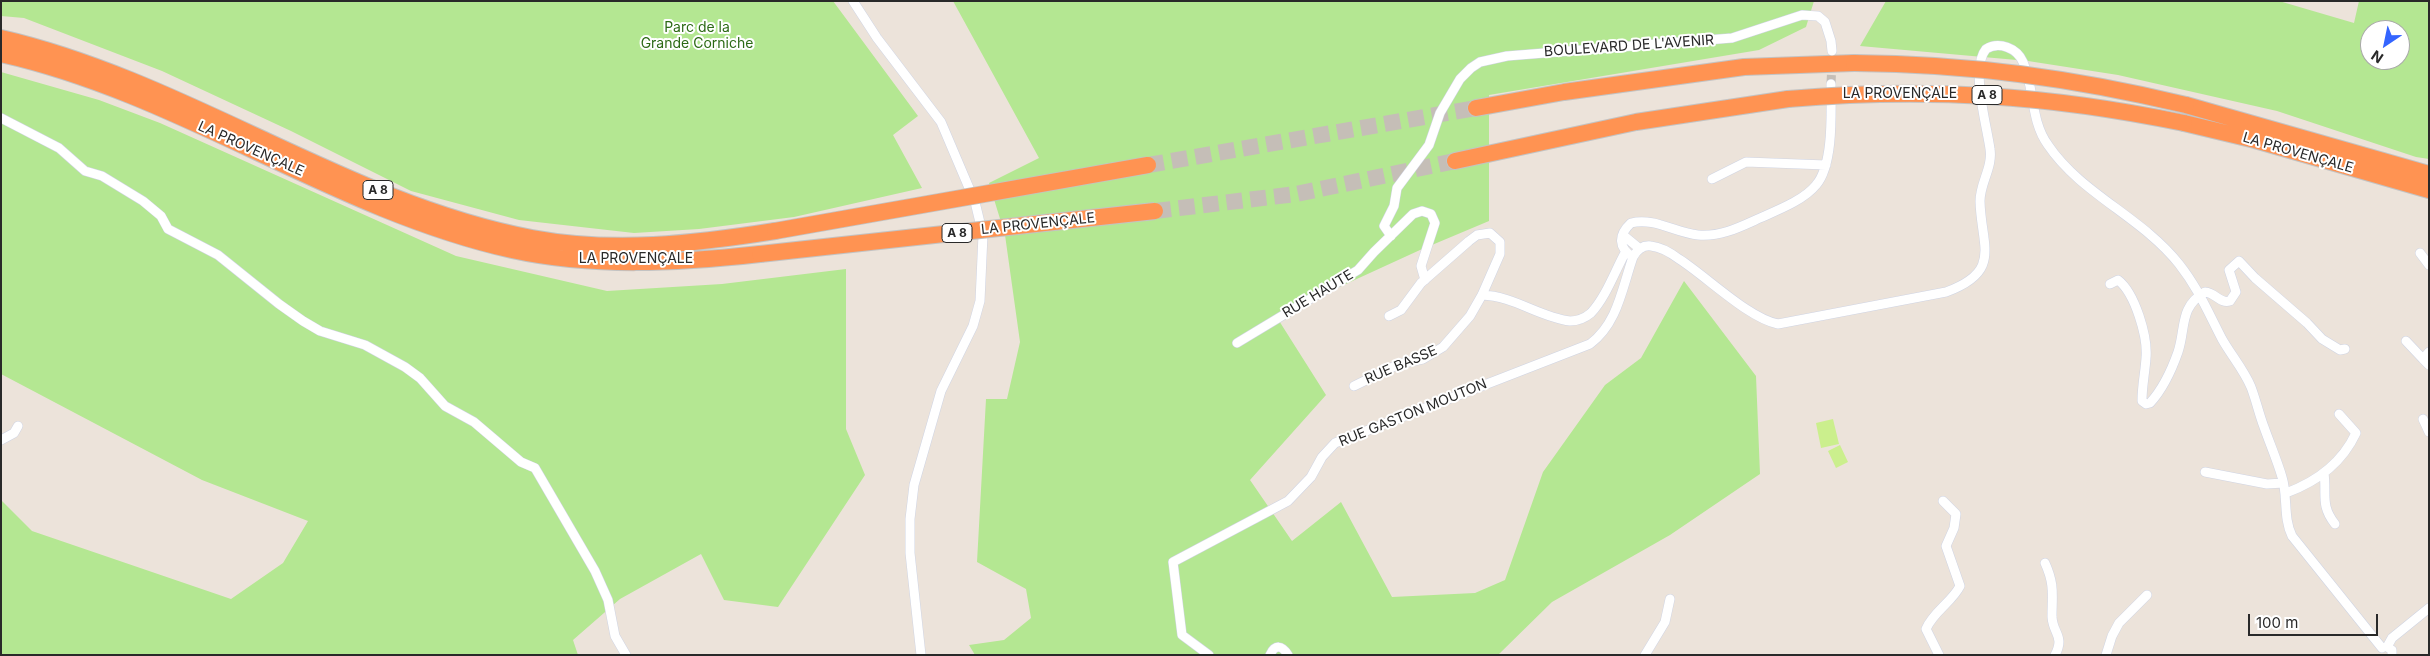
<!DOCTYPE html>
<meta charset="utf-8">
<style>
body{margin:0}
#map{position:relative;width:2430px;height:656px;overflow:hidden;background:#ece3da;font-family:Inter,sans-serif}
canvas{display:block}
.frame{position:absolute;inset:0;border:2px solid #292929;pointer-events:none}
.north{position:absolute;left:2360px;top:20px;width:50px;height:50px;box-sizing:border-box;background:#fff;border:1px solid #a9a9a9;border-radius:50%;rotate:214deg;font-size:14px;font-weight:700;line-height:20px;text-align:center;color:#292929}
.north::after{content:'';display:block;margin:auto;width:18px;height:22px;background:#3465ff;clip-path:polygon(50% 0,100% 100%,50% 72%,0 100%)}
.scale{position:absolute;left:2248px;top:614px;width:130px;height:22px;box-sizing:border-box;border:2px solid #292929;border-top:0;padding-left:6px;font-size:15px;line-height:18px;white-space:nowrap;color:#292929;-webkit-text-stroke:4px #fff;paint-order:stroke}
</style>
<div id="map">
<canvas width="2430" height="656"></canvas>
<div class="frame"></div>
<div class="north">N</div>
<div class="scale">100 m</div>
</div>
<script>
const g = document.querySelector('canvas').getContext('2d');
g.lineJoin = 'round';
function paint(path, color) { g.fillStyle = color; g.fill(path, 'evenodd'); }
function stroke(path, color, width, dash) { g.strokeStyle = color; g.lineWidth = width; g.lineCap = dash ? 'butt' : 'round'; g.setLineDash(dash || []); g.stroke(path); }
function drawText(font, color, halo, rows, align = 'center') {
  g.font = font + ' Inter,sans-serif'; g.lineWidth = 4; g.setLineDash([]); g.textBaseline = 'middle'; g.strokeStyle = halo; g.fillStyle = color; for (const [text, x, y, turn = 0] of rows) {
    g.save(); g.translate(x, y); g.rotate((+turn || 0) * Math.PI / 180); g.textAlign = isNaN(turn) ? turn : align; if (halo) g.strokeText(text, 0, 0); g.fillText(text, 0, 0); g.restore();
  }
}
const green = new Path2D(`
 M1,1H833L918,116L893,135L922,188L794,217L699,229L634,233L519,220L411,191L291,131L162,71L24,18L1,16Z
 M953,1H1814L1806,27L1759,50L1489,95V221L1420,250L1276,316L1326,395L1250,480L1292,541L1341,502L1392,597L1475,593L1505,580L1543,472L1605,385L1641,358L1684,281L1756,376L1760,474L1670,535L1552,602L1498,655H975L969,645L1004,640L1031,618L1026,589L977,562L986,399H1007L1020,342L1005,235L989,183L1039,158Z
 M1886,1H2279L2354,23L2359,1H2429V159L2416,157L2277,111L2118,75L2028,61L1860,46ZM2370,30H2400V60H2370Z
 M1,72L99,100L160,123L456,256L607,291L722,284L846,269V429L865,475L778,607L724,600L701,554L620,599L573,640L578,655H1V500L32,531L231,599L283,563L308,521L202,480L1,374Z`);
const pitch = new Path2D(`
 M1833,419L1839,444L1821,448L1816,423Z
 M1840,445L1848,462L1836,468L1828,451Z`);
const minorTunnel = new Path2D(`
 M1831,84L1832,62`);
const motorwayTunnel = new Path2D(`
 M1148,165L1476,108
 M1155,211L1296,194L1455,161`);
const minor = new Path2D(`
 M853,1L877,38L941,122L975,202L983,235L980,301L973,326L941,391L914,485L910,519V553L921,655
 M1,118L59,148L85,171L102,176L143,201L161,216L168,229L218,255L279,304L303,321L320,331L365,345L405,367L420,378L445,406L474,422L521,462L535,468L595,571L608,600L615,636L626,655
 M1712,179L1746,162L1826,165
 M1623,235L1640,249
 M1391,236L1384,226L1394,206L1397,188L1429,145L1440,113L1460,79L1471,68L1480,62L1507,56L1732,38L1802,15L1818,16L1825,22L1831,41L1832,51
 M2420,253L2429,265
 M1633,257C1618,248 1618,235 1631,223C1654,217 1676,233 1698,235C1721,237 1740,227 1760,218C1778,210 1804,200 1816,185C1834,164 1831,111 1831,84
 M2110,284L2118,280C2135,293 2148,337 2146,358C2145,373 2142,386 2142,401L2146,404L2150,403C2162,390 2172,369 2178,352C2186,328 2179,307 2205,292C2216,293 2220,304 2230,301L2236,292L2229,270L2239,261L2255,278L2307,323L2322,339L2340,350L2345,349
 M1482,295C1514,296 1539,317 1570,321C1578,321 1585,318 1591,313C1606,297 1615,271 1625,253
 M2406,341L2423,359
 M1237,343L1358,270L1374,252L1413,214L1422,211L1431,214L1435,223L1421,266L1425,280
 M2429,352L2423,359L2429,365
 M1354,386L1399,364L1423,359L1443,347L1470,316L1482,295L1500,254V242L1490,233L1477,235L1469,241L1421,283L1401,310L1389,316
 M2423,419L2429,432
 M1,440L14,433L18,426
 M2205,472L2267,484L2283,483
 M2324,473C2327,495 2320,505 2335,524
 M2286,493C2316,482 2342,463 2356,433L2339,414
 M2045,563C2055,585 2052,595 2052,617C2053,634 2065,636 2055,655
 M2387,647L2392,638L2429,608
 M2387,647L2392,650V655
 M1209,655L1182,635L1173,562L1288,501L1311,477L1322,457L1335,443L1590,344C1618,323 1622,288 1633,257C1637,250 1643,245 1651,246C1661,247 1671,253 1679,259C1706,276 1748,318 1778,324L1946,292C2003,271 1981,246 1980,201C1980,183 1993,167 1990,149C1987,126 1970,68 1986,49C1999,41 2017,48 2023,62C2035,89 2030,120 2048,145C2081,194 2142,217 2179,264C2198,288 2208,312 2222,339C2231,355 2244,370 2251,387C2256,400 2259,414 2264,427C2270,444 2277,460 2282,477C2288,496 2283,518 2292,536L2382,648
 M1270,655C1275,644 1282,645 1288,655
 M1645,655L1665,622L1670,599
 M1939,655L1926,629C1933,612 1952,602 1960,586L1946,546L1954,528L1956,514L1943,501
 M2106,655L2112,636L2119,623L2147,595`);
const motorway = new Path2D(`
 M1,38C187,81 346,203 532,238C613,253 694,244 775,231
 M1,54C181,94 333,210 512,250C594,268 678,263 760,254
 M2186,105L2429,174
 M1476,108L1564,92L1744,67L1854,63
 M2184,123L2255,140L2429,190
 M1455,161L1636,122L1788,99`);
const motorwayBridge = new Path2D(`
 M1854,63C1970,64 2073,78 2186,105
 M1788,99C1927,87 2048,95 2184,123
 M775,231L1148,165
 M760,254L1155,211`);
const shields = [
 [1987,95,30],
 [378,190,30],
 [957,233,30]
];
const shieldNames = [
 ["A 8",1987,95],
 ["A 8",378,190],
 ["A 8",957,233]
];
const parkNames = [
 ["Parc de la",697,28],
 ["Grande Corniche",697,44]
];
const streetNames = [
 ["BOULEVARD DE L'AVENIR",1629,46,-4],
 ["LA PROVENÇALE",1900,94],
 ["LA PROVENÇALE",251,149,24],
 ["LA PROVENÇALE",2298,153,16],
 ["LA PROVENÇALE",1038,224,-6],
 ["LA PROVENÇALE",636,259],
 ["RUE HAUTE",1318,294,-31],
 ["RUE BASSE",1401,365,-23],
 ["RUE GASTON MOUTON",1413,413,-22]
];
paint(green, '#b4e792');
paint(pitch, '#cbef8d');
stroke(minorTunnel, '#c5beb7', 9, [9, 4.5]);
stroke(motorwayTunnel, '#c5beb7', 16, [16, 8]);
stroke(minor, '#cfd4e3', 10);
stroke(motorway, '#c3c3c3', 18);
stroke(minor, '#fff', 9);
stroke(motorway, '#ff9352', 16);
stroke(motorwayBridge, '#c3c3c3', 18, []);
stroke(motorwayBridge, '#ff9352', 16);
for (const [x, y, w] of shields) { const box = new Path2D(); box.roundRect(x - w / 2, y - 9.5, w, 19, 4); g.fillStyle = '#fff'; g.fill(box); stroke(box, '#292929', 1); }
drawText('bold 12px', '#292929', null, shieldNames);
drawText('14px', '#2c6a15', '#fff', parkNames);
drawText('14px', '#292929', '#fff', streetNames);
</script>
